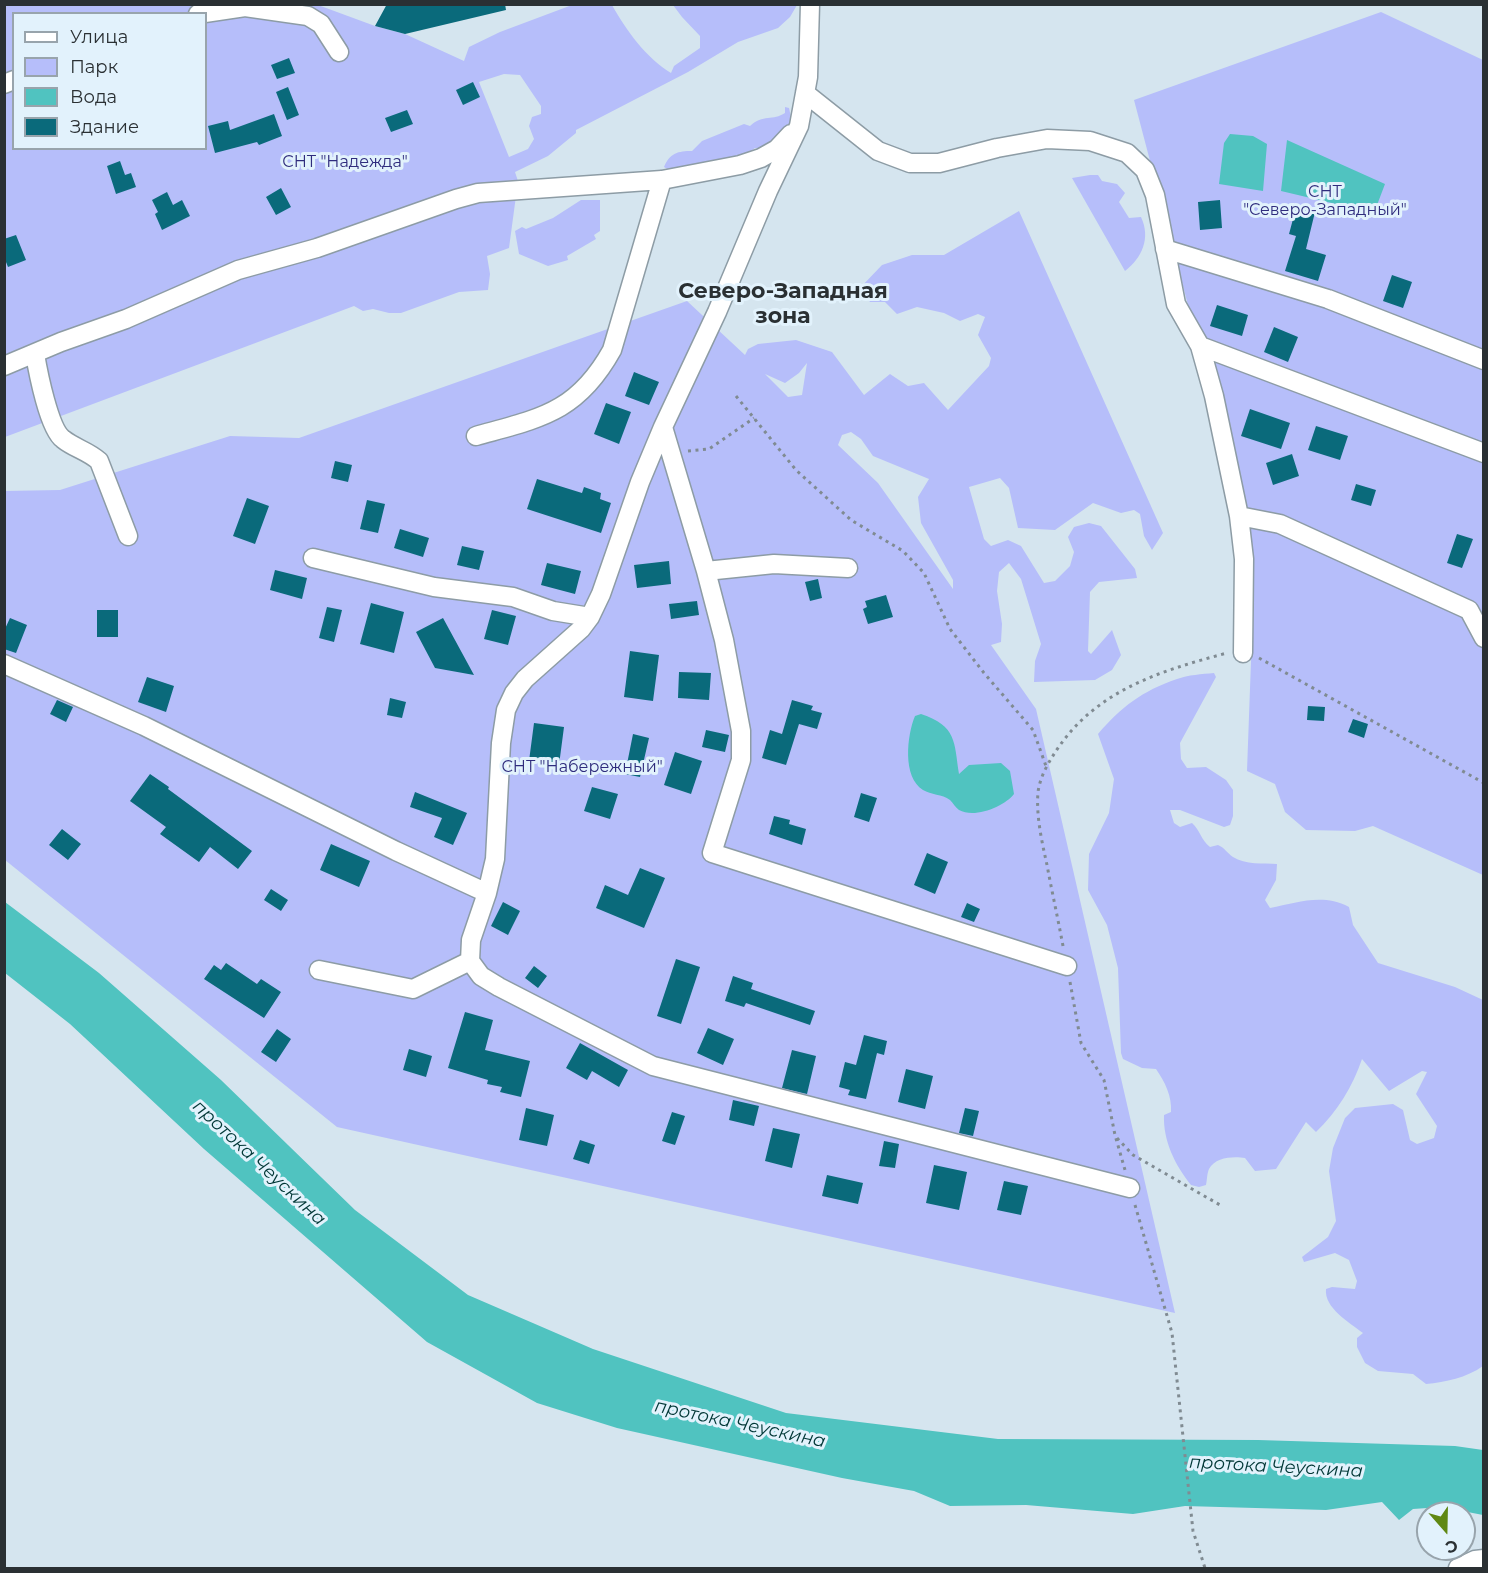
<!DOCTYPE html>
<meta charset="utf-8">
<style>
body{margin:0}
#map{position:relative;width:1488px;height:1573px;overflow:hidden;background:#d5e5ef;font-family:Montserrat,sans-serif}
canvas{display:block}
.frame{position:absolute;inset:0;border:6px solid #2a3033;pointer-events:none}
.legend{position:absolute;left:12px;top:12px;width:195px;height:138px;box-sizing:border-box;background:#e2f2fc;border:2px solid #98a4ac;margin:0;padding:8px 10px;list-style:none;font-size:18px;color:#2a3033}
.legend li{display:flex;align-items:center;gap:12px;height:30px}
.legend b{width:30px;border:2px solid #98a4ac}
.north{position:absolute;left:1416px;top:1501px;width:60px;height:60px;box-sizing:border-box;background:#e2f2fc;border:2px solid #98a4ac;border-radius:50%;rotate:160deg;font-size:16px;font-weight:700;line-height:24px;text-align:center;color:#2a3033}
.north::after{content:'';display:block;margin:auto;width:21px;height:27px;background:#5f8813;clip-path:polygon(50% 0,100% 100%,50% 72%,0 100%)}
</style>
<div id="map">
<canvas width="1488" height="1573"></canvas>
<div class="frame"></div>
<ul class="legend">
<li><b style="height:8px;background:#fff"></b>Улица</li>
<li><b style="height:16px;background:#b6befa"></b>Парк</li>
<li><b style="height:16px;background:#50c3c0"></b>Вода</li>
<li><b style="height:16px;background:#0a6a7b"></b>Здание</li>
</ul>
<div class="north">С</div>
</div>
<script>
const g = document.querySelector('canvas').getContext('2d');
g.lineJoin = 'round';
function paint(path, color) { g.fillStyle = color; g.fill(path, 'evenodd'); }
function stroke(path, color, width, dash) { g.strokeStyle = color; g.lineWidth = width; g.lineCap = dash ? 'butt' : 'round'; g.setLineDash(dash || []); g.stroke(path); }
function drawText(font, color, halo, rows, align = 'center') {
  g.font = font + ' Montserrat,sans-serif'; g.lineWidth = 6; g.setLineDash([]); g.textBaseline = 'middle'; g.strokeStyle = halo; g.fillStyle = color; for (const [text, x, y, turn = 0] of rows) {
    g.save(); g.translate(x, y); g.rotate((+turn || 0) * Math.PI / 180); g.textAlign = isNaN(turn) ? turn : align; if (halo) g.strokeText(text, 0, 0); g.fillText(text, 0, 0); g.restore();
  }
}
const green = new Path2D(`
 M182,4L318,5L375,26L405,34L464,61L469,47L500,32L572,5H612C626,30 646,58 671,73L674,66L700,48V36L682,17L673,5H797L790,17L778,28L738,42L688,72L576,130V133L548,156L515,172L518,181L509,248L487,256L490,274L488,290L459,292L401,313H389L373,309L363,311L354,306L5,437V5ZM14,14H206V148H14ZM504,74L520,75L541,106V114L532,117L529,126L534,139L528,149L509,157L479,82Z
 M1381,12L1483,60V875L1373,826L1355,831L1306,830L1285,812L1275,784L1247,771L1253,606L1246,552H1253L1134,100Z
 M785,107L789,108L791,117L788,132L763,148H755L743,157L674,173L664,167C670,153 678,151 692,151L702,141L744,124L750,126C763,114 773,121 785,113Z
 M1090,175H1098L1102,181L1117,184L1125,193L1119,202L1129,218L1141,217C1151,238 1142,258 1125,271L1072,178Z
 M581,200H600V231L594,235L596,239L567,256L568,260L548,266L519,254L515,231L522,227L526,229L553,218Z
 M1019,211L1163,533L1152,550L1144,536L1140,514L1134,510L1121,513L1093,503L1055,530L1018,528L1009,488L1000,478L969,487L984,539L991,546L1008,540L1021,546L1044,583L1055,581L1070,566L1074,552L1068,537L1074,527L1089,523L1101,526L1135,569L1137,578L1099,582L1090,592L1088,651L1091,654L1112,630L1121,655L1112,670L1095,680L1034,682L1035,661L1041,644L1021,579L1009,563L999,572L997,591L1002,624L1001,642L991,645L1036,709L1175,1313L337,1127L5,860L4,491L60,490L230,436L299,438L687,301L745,355L748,349L758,344L796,340L832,352L864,395L890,374L908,386L924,383L948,410L989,366L991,358L978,335L985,317L978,314L960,321L944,313L917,307L897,314L885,302H870L860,288L882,265L912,255H944ZM807,363L802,395L788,397L765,374L785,383L799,373ZM851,432L861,439L873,456L929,479L918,497L921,523L953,580V589L878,483L838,445L842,435Z
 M1214,673L1216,677L1180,743L1181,759L1187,768L1206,767L1226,780L1233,790V816L1230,825L1224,827L1180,810H1170L1174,823L1180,827L1192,823C1200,830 1201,840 1210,847L1218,845C1225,848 1227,853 1233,857C1245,865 1264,863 1277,864L1276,880L1265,900L1270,908C1297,903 1322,893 1349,907L1353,925L1378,963L1455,987L1483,1000V1366C1466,1378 1446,1382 1426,1384L1413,1374L1378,1371L1365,1363L1357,1347V1338L1363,1333C1349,1322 1324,1308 1326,1289L1332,1287L1355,1289L1357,1281L1349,1260L1335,1253L1304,1262L1302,1257L1328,1237L1336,1221L1329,1171L1333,1148L1345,1118L1355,1108L1393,1104L1403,1110L1410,1140L1417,1144L1434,1138L1437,1126L1416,1094L1427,1072L1422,1071L1389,1091L1362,1059C1353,1086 1337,1112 1316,1132L1306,1122L1276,1169L1255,1171L1245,1158C1234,1156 1215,1157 1209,1169C1207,1173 1207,1181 1206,1185L1199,1187L1191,1185C1175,1165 1163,1141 1164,1115L1171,1112C1172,1096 1165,1082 1156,1069L1142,1068L1123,1059L1121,1053L1118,968L1107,925L1088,890L1089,854L1109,813L1114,779L1098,734C1121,707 1142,691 1177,679C1188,675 1202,674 1214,673Z`);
const water = new Path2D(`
 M1230,134L1253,136L1267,144L1263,191L1219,184L1224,143Z
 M1287,140L1385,184L1374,213L1281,191Z
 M921,714C957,726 954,742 959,774L969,765L1001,763L1010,771L1014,794C1005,806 975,819 959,810C956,808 953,803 950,800C942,794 931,795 923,790C902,777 907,735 915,716Z
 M5,902L99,973L221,1080L355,1210L468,1295L593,1349L786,1413L998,1439L1258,1440L1455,1446L1483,1450V1515L1442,1507L1413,1509L1399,1520L1382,1502L1326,1510L1185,1506L1133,1514L1026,1505L950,1506L914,1491L842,1478L617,1428L537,1403L427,1342L204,1149L70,1024L5,973Z`);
const building = new Path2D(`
 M387,4H505L506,10L405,34L375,26Z
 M289,58L295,73L277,79L271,65Z
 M473,82L480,97L463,105L456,90Z
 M288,87L299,115L287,120L276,92Z
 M407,110L413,124L391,132L385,118Z
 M274,114L282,136L259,145L257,142L215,153L208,126L228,121L230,130Z
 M120,161L125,175L131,173L136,187L116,194L107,166Z
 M281,188L291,207L276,215L266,197Z
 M167,192L173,205L182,200L190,216L162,230L155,214L158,212L152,200Z
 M1220,200L1222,228L1200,230L1198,202Z
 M1296,208L1315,212L1306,249L1326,255L1318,281L1285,271L1296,236L1289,234Z
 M16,235L26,260L8,267L4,257V239Z
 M1392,275L1412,282L1403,308L1383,301Z
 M1217,305L1248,315L1242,336L1210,326Z
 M1274,327L1298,337L1288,362L1264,352Z
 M634,372L659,382L649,405L625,396Z
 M606,403L631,412L619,444L594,434Z
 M1250,409L1290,423L1281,449L1241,436Z
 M1316,426L1348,436L1340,460L1308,450Z
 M1292,454L1299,476L1273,485L1266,463Z
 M335,461L352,465L348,482L331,478Z
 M537,479L582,493L584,487L601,493L600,499L611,503L601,533L527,509Z
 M1356,484L1376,490L1371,506L1351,500Z
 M247,498L269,506L255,544L233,536Z
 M367,500L385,504L378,533L360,529Z
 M400,529L429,538L423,557L394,548Z
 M1457,534L1473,539L1462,568L1447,563Z
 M462,546L484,551L479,570L457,565Z
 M669,561L671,584L637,588L634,565Z
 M547,563L581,571L575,594L541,585Z
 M275,570L307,578L302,599L270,590Z
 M818,579L822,598L810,601L805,582Z
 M886,595L893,617L868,624L863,609L867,607L865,601Z
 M697,601L699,615L671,619L669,604Z
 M371,603L404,612L394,653L360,644Z
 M327,607L342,610L334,642L319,638Z
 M97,610H118V637H97Z
 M492,610L516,616L508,645L484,639Z
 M10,618L27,625L16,653L4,649V631Z
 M443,618L474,675L435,668L416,632Z
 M630,651L659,655L653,701L624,697Z
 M679,672L711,673L709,700L678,698Z
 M147,677L174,686L166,712L138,702Z
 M390,698L406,702L402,718L387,715Z
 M57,700L73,707L66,722L50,714Z
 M792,700L813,706L811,710L822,713L817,729L799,724L786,765L762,758L770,730L782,734Z
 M1308,706L1325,707L1324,721L1307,720Z
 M1353,719L1368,724L1364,738L1348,732Z
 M534,723L564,727L559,765L529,761Z
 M706,730L729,735L725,752L702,747Z
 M633,734L649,738L640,777L625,774Z
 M675,752L702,761L691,794L664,785Z
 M150,774L169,787L168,789L252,851L238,869L210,847L199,862L160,834L166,827L130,801Z
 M592,787L618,794L610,819L584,811Z
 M415,792L467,813L453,845L434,837L442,818L410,807Z
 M861,793L877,798L869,822L854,817Z
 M774,816L790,820L789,824L806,829L802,845L769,834Z
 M62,829L81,844L68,860L49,845Z
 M331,844L370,861L359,887L320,870Z
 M927,853L948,862L935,894L914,885Z
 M640,868L665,878L644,928L596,908L605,885L628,895Z
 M271,889L288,900L281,911L264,900Z
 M503,902L520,911L508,935L491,926Z
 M967,903L980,909L974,922L961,917Z
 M676,959L700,967L681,1024L657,1016Z
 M226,963L257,984L261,979L281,992L264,1018L204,979L214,965L221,970Z
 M534,966L547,976L538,988L525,978Z
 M733,976L753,983L751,989L815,1011L810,1025L746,1003L744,1007L725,1001Z
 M465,1012L493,1020L485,1050L530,1061L521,1097L500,1092L502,1087L487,1084L488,1080L448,1068Z
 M708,1028L734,1039L723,1065L697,1053Z
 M277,1029L291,1039L276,1062L261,1052Z
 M864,1035L887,1041L884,1055L877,1053L866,1099L848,1095L850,1090L839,1087L845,1062L856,1065Z
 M580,1043L628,1070L619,1087L592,1071L587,1080L566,1068Z
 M409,1049L432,1056L426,1077L403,1070Z
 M792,1050L816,1056L807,1094L782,1088Z
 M906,1069L933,1076L925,1109L898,1102Z
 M733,1100L759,1106L754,1126L729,1120Z
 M526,1108L554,1115L547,1146L519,1140Z
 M965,1108L979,1111L973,1136L959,1133Z
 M672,1112L685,1116L675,1145L662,1141Z
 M773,1128L800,1134L792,1168L765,1161Z
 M580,1140L595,1145L589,1164L573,1159Z
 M884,1141L899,1144L895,1168L879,1166Z
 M934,1165L967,1172L959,1210L926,1203Z
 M827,1175L863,1183L858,1204L822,1196Z
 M1004,1181L1028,1186L1021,1215L997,1210Z`);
const path = new Path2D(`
 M736,396L796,470L851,520L903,551L924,573L950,629L984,673L1033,730L1046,766
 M688,451L709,449L754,418
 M1259,658L1484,783
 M1063,946C1058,919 1052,892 1047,865C1042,842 1036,817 1038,792C1040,777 1048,763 1056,751C1096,690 1160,671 1227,653
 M1070,982L1081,1043L1104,1080L1115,1135L1125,1170
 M1117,1138L1133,1155L1220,1205
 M1135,1205L1172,1333L1193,1531L1205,1568`);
const minor = new Path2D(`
 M810,4L808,77L799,126L768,191L717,312L663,427L640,482L601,594L590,617L581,629L525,679L514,693L506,710L501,743L495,859L487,893L471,940L470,961L481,976L499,987L653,1066L1130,1188
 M198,14L245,7L308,16L321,24L339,52
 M4,84L14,80
 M805,93L878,151L910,163H939L997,148L1047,139L1090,141L1127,153L1145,170L1155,195L1176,304L1200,346L1214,396L1239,516L1244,559L1243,653
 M1165,249L1328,299L1484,360
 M1200,346L1484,453
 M35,354C38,372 49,429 63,439C74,448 88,451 99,461L128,536
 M4,366L61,342L126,319L238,270L317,248L456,199L478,193L662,180L740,165L761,158L777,149L791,134
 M663,427L706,571L724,640L741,731V760L712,853L1067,966
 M476,436C540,418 577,413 612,350L662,180
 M1239,516L1280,524L1469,610L1484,638
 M313,558L434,587L513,597L553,611L590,617
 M706,571L774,564L848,568
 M4,664L144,726L396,851L487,893
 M319,970L413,989L470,961
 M1458,1568L1475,1560L1484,1559`);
const parkNames = [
 ["СНТ \"Надежда\"",345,162],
 ["СНТ",1325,192],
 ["\"Северо-Западный\"",1325,210],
 ["СНТ \"Набережный\"",582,767]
];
const waterNames = [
 ["протока Чеускина",259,1163,43],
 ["протока Чеускина",740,1424,12],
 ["протока Чеускина",1276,1467,3]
];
const districtNames = [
 ["Северо-Западная",783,292],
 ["зона",783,317]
];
paint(green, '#b6befa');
paint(water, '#50c3c0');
paint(building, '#0a6a7b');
stroke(minor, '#8d9ca5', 21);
stroke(path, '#808b92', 3, [3, 4.5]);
stroke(minor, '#fff', 18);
drawText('16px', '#2f2c7d', '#e2f2fc', parkNames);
drawText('italic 18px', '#003736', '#e2f2fc', waterNames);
drawText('bold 22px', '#2a3033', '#e2f2fc', districtNames);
</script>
